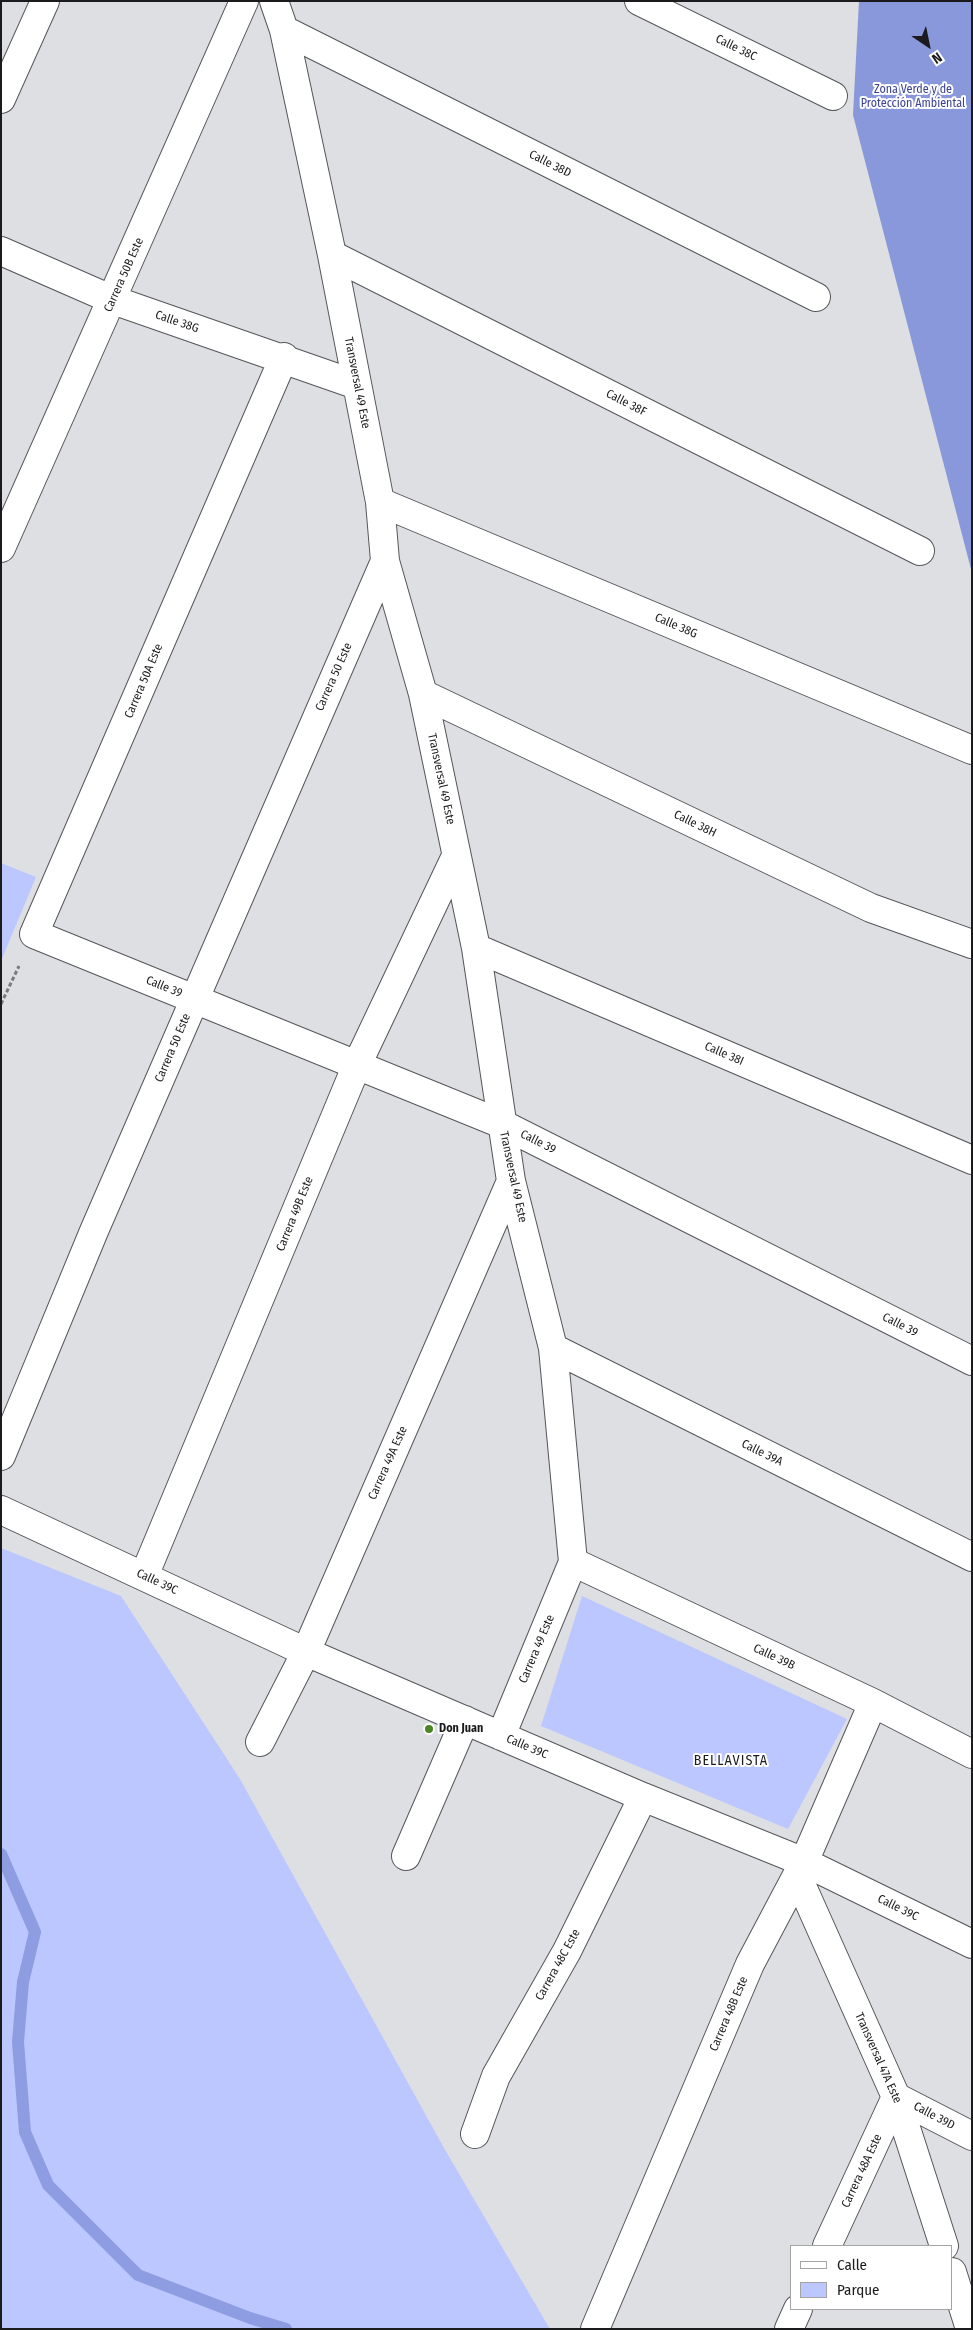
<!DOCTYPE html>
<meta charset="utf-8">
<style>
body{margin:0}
#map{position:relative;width:973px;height:2330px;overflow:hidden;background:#dedfe3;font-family:"Fira Sans Condensed",sans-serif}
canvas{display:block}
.frame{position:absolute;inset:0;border:2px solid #1b1b1d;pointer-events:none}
.legend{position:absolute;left:790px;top:2245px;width:162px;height:65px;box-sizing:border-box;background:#fff;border:1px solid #a4a4a5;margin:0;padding:6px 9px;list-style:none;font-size:15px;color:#1b1b1d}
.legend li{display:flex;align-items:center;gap:10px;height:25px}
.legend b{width:25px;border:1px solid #a4a4a5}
.north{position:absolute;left:903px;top:20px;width:50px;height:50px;-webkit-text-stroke:4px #fff;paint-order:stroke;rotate:146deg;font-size:14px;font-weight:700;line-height:20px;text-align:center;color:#1b1b1d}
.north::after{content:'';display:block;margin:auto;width:18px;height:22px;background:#1b1b1d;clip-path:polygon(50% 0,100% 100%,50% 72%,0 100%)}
</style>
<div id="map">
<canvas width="973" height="2330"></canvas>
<div class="frame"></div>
<ul class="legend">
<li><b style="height:6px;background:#fff"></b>Calle</li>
<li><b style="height:14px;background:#bbc7fe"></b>Parque</li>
</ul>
<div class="north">N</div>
</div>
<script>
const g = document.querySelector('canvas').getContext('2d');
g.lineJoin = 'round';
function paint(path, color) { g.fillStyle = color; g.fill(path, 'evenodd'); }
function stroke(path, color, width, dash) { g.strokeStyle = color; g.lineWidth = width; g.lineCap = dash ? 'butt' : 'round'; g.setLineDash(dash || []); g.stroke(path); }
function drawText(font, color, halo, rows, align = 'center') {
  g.font = font + ' "Fira Sans Condensed",sans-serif'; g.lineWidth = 4; g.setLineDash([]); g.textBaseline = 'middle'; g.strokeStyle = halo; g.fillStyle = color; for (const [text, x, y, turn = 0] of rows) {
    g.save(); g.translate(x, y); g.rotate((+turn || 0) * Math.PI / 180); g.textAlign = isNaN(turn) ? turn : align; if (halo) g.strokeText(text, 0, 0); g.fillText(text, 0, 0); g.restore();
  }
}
const green = new Path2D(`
 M1,863L36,877L1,961Z
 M1,1548L121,1596L240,1779L444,2148L550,2329H1Z
 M582,1596L847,1719L788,1829L541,1726Z`);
const forest = new Path2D(`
 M859,1H972V573L853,115Z`);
const stream = new Path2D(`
 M1,1854L35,1932L23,1982L18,2042L25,2132L48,2185L138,2275L250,2318L286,2329`);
const path = new Path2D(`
 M1,1004L19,966`);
const street = new Path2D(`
 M274,1L284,30L332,255L380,502L385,561L423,694L476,948L511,1181L553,1348L573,1562L501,1736
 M639,1L833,96
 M284,30L816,297
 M1,99L45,1
 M1,251L113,300L357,385
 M332,255L920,551
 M284,357L34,934L502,1124L972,1361
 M380,502L972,750
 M1,548L244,1
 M423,694L871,908L972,944
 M476,948L972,1160
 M553,1348L972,1557
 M1,1456L94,1231L385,561
 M1,1510L306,1652L643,1797L804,1862L972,1944
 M573,1562L873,1703L972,1754
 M144,1576L356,1067L456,856
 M260,1742L306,1652L511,1181
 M406,1856L465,1720
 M797,1875L896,2097L944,2246
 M475,2134L496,2076L567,1951L643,1797
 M827,2246L896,2097L972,2136
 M952,2272L970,2329
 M595,2329L750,1964L804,1862L873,1703
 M789,2329L798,2309`);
const markers = [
 [429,1729,5,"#4a8624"]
];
const streetNames = [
 ["Calle 38C",736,48,26],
 ["Calle 38D",550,164,27],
 ["Carrera 50B Este",124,275,-66],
 ["Calle 38G",177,322,19],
 ["Transversal 49 Este",357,383,79],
 ["Calle 38F",626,403,27],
 ["Calle 38G",676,626,23],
 ["Carrera 50 Este",334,677,-66],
 ["Carrera 50A Este",144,681,-67],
 ["Transversal 49 Este",441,779,78],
 ["Calle 38H",695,824,26],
 ["Calle 39",164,987,22],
 ["Carrera 50 Este",173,1048,-67],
 ["Calle 38I",724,1054,23],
 ["Calle 39",538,1142,27],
 ["Transversal 49 Este",513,1177,78],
 ["Carrera 49B Este",295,1214,-68],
 ["Calle 39",900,1325,27],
 ["Calle 39A",762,1453,26],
 ["Carrera 49A Este",388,1463,-66],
 ["Calle 39C",157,1582,25],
 ["Carrera 49 Este",537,1649,-67],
 ["Calle 39B",774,1657,25],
 ["Calle 39C",527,1747,23],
 ["Calle 39C",898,1908,26],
 ["Carrera 48C Este",558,1965,-61],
 ["Carrera 48B Este",729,2014,-67],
 ["Transversal 47A Este",878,2058,66],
 ["Calle 39D",934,2116,28],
 ["Carrera 48A Este",862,2171,-65]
];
const parkNames = [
 ["Zona Verde y de",913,90],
 ["Protección Ambiental",913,104]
];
const poiNames = [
 ["Don Juan",439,1729]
];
const neighbourhoodNames = [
 ["BELLAVISTA",731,1761]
];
paint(green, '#bbc7fe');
paint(forest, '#8997db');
stroke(stream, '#8e9ce1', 12);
stroke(street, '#55565a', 30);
stroke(path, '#7b7b7e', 3, [4, 2.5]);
stroke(street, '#fff', 28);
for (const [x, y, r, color] of markers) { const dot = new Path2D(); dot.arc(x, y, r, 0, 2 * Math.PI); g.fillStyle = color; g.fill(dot); stroke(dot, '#fff', 2); }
drawText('12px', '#1b1b1d', '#fff', streetNames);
drawText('12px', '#3b4395', '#fff', parkNames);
drawText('bold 12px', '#1b1b1d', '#fff', poiNames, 'left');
g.letterSpacing = '1px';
drawText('14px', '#1b1b1d', '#fff', neighbourhoodNames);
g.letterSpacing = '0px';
</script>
